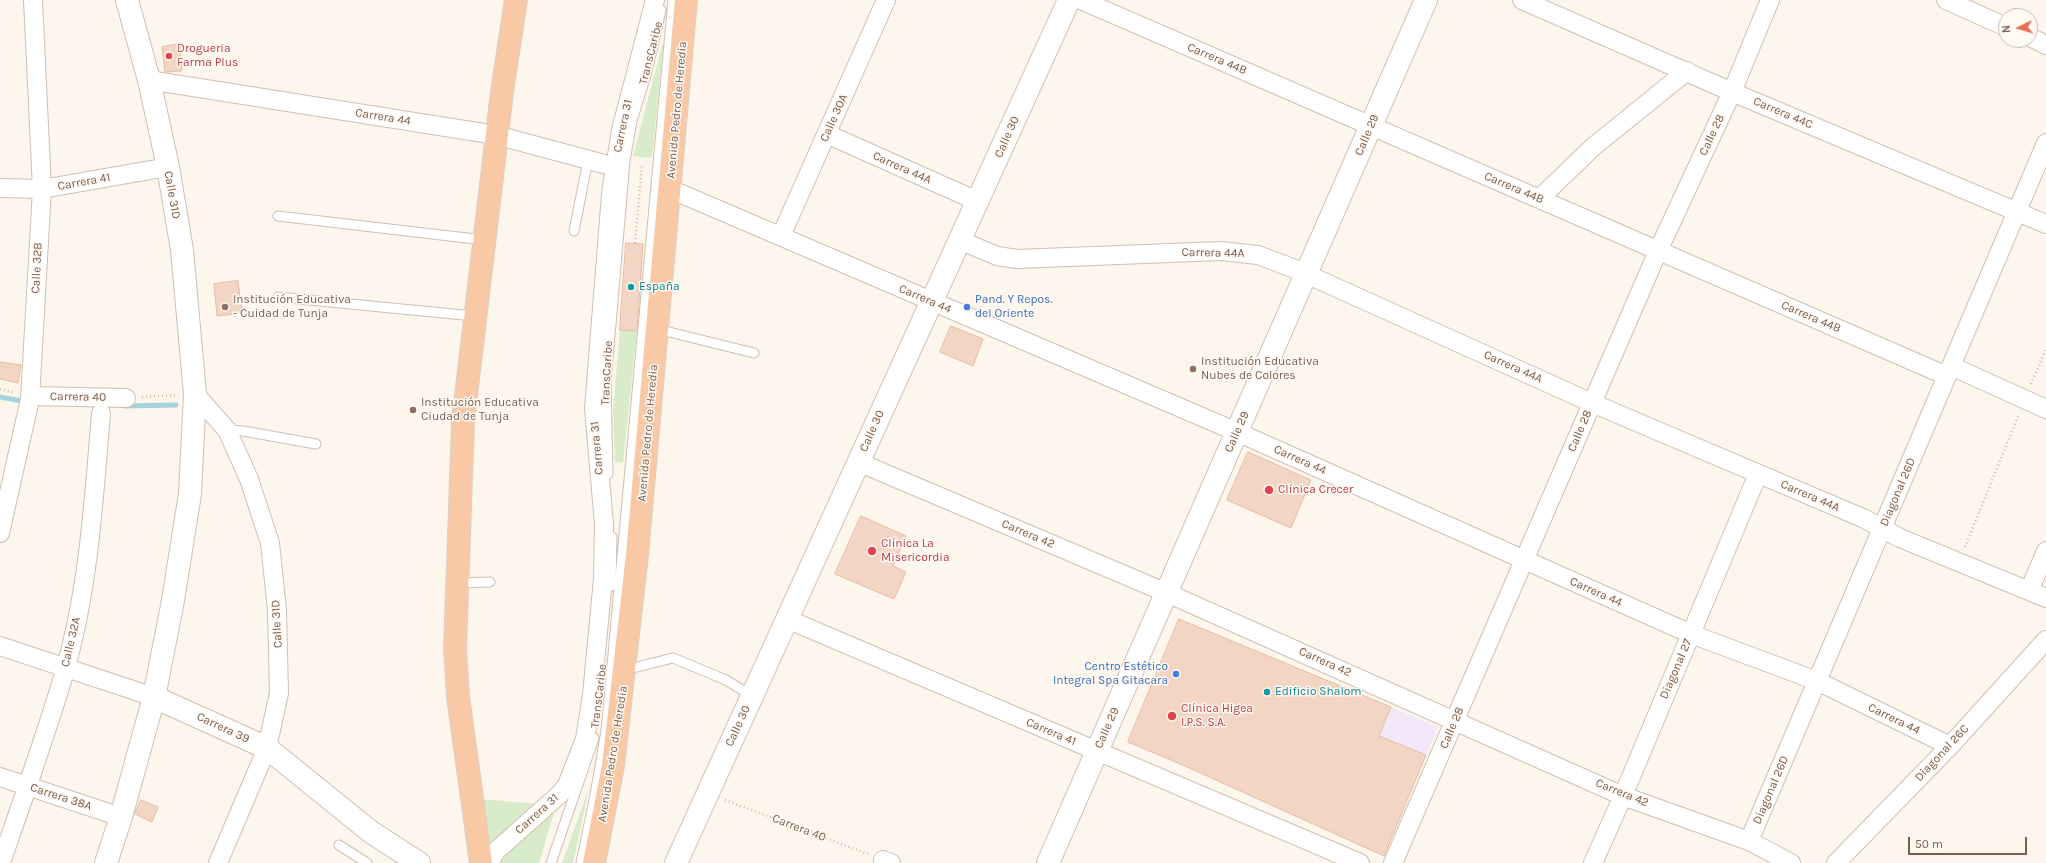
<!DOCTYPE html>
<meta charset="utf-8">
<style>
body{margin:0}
#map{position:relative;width:2046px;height:863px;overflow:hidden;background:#fdf6ec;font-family:Karla,sans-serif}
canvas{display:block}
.north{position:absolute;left:1998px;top:8px;width:40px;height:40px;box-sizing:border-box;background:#fffaf3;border:1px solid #cabbb1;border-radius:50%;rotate:265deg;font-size:11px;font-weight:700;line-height:16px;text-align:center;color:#7a5c4d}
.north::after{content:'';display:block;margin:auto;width:14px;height:18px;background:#e76f51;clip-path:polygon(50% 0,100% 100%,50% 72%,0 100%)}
.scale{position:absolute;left:1908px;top:837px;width:119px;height:18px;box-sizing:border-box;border:2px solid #7a5c4d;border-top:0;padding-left:5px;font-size:12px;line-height:14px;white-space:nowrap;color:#7a5c4d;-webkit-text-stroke:3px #fffaf3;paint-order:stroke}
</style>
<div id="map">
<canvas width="2046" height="863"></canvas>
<div class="north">N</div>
<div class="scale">50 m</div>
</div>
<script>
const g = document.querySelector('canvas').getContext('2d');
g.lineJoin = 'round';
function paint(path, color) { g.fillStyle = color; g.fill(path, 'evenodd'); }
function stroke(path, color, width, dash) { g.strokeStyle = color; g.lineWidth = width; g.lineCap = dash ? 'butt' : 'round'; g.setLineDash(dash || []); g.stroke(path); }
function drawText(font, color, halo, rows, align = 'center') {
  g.font = font + ' Karla,sans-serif'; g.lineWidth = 3; g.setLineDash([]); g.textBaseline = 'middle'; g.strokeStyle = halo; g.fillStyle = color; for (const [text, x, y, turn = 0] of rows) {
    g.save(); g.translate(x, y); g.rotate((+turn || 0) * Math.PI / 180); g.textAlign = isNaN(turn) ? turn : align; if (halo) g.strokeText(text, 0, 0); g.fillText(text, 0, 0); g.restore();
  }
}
const education = new Path2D(`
 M1391,707L1438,727L1426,755L1379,736Z`);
const green = new Path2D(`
 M664,38L652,158L633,156Z
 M620,330L637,331L623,463L615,462L613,409Z
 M589,788L573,863H562Z
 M480,799L539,804L489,849Z
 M555,810L539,863H496L498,856Z`);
const stream = new Path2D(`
 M0,397L27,402
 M124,406L176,405`);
const building = new Path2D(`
 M180,44L182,71L165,72L162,47Z
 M626,243L643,244L637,331L620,330Z
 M238,281L242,313L217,316L214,284Z
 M951,326L983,339L973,366L940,352Z
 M0,362L21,365L18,383L0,379Z
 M1248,452L1311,480L1291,528L1227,500Z
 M861,516L906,536L893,566L906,572L894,599L835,574Z
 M1179,619L1391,707L1379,736L1426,755L1384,856L1185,766L1128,742Z
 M141,800L158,807L152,822L135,814Z`);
const path = new Path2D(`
 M635,243L642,165
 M2031,384L2046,349
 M0,389L15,393
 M142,397L177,395
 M1965,547L2019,414
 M725,800L868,854`);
const service = new Path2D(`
 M278,216L484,240
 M574,231L588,160
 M278,297L474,316
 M657,329L754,353
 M227,430L243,431L316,444
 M608,474L606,382L625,161L632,121L647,72L661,10
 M458,583L490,582
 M611,586L612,537
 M625,670L673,658L726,680L752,696
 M339,845L367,863
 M551,863L594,738
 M581,863L595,795L606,731L673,0`);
const minor = new Path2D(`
 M1081,0L1947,376
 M1522,0L1732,92L2046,224
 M1946,0L2006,27
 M2030,37L2046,45
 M149,80L496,135L615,167
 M827,134L977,201
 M0,188L42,189L168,167
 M670,189L1237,432L1691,634L1817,681L1950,746
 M1539,199L1593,147L1687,71
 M781,236L886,0
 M959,240L997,256L1017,259L1221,251L1258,255L1295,269L1592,403L1865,519L1900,538L2046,598
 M1951,366L2046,409
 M195,394L227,430L249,479L270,543L277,610L279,693L267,748L218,863
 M30,396L126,398
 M858,462L1167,593L1623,796L1749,841L1791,863
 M0,533L30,399L42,189L33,0
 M2029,591L2046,551
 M787,619L1360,863
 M0,646L154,697
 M0,777L121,817
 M1749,841L2046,143
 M883,860L891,863
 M1,863C23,798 47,733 66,667C89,584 94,498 101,413
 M489,863L496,851L560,794L567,785L585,739L592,695L603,579L604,524L594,409L611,194L621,130L655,0
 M1393,863L1658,251L1732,92L1770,0
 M1593,863L1623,796L1758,474
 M1836,863L1950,746L2046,640`);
const tertiary = new Path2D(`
 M154,697L267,748L371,832L419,863
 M106,863L121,817L154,697L172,606L190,494L195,394L182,250L168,167L149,80L127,0
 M1048,863L1426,0`);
const secondary = new Path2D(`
 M676,863L1069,0`);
const trunk = new Path2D(`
 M481,863L458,697L455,649L463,421L502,92L516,0
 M594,863L613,766L637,555L686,0`);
const markers = [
 [169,56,4,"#e0444e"],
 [631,287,4,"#0f9aa8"],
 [225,307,4,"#8d6e63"],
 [967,307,4,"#3f7fe0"],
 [1193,369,4,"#8d6e63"],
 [413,410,4,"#8d6e63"],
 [1269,490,5,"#e0444e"],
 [872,551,5,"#e0444e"],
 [1176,674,4,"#3f7fe0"],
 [1267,692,4,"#0f9aa8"],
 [1172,716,5,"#e0444e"]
];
const healthNames = [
 ["Drogueria",177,49],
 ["Farma Plus",177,63],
 ["Clínica Crecer",1278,490],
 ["Clínica La",881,544],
 ["Misericordia",881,558],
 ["Clínica Higea",1181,709],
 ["I.P.S. S.A.",1181,723]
];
const streetNames = [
 ["TransCaribe",651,53,-76],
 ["Carrera 44B",1217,59,23],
 ["Avenida Pedro de Heredia",677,110,-85],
 ["Carrera 44C",1783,113,23],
 ["Carrera 44",383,117,9],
 ["Calle 30A",834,118,-66],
 ["Carrera 31",623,126,-78],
 ["Calle 29",1367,135,-67],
 ["Calle 28",1712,135,-65],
 ["Calle 30",1007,137,-66],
 ["Carrera 44A",902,168,24],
 ["Carrera 41",84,182,-10],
 ["Carrera 44B",1514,188,23],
 ["Calle 31D",172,195,80],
 ["Carrera 44A",1213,253,1],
 ["Calle 32B",37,268,-87],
 ["Carrera 44",925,299,23],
 ["Carrera 44B",1811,317,23],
 ["Carrera 44A",1513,367,24],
 ["TransCaribe",607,373,-87],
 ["Carrera 40",78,397,1],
 ["Calle 30",872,431,-66],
 ["Calle 28",1580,431,-67],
 ["Calle 29",1237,432,-66],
 ["Avenida Pedro de Heredia",648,433,-85],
 ["Carrera 31",597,448,-95],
 ["Carrera 44",1300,460,24],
 ["Diagonal 26D",1898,492,-67],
 ["Carrera 44A",1810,496,23],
 ["Carrera 42",1028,534,23],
 ["Carrera 44",1596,592,24],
 ["Calle 31D",277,624,-93],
 ["Calle 32A",71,642,-77],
 ["Carrera 42",1325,662,24],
 ["Diagonal 27",1676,669,-67],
 ["TransCaribe",599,696,-83],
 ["Carrera 44",1894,719,26],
 ["Calle 30",738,726,-65],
 ["Carrera 39",223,728,25],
 ["Calle 29",1107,728,-66],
 ["Calle 28",1452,728,-67],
 ["Carrera 41",1051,732,23],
 ["Diagonal 26C",1942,753,-47],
 ["Avenida Pedro de Heredia",613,754,-81],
 ["Diagonal 26D",1771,790,-67],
 ["Carrera 42",1622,793,22],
 ["Carrera 38A",61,797,18],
 ["Carrera 31",537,814,-42],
 ["Carrera 40",799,828,21]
];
const cultureNames = [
 ["España",639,287],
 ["Edificio Shalom",1275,692]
];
const educationNames = [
 ["Institución Educativa",233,300],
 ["- Cuidad de Tunja",233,314],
 ["Institución Educativa",1201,362],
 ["Nubes de Colores",1201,376],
 ["Institución Educativa",421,403],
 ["Ciudad de Tunja",421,417]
];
const shopNames = [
 ["Pand. Y Repos.",975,300],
 ["del Oriente",975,314],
 ["Centro Estético",1168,667,"right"],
 ["Integral Spa Gitacara",1168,681,"right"]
];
paint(education, '#f3e8fa');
paint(green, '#d8ecc9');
stroke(stream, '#a5d3da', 5);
paint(building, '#f3d5c3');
stroke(building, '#e6bba3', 1);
stroke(service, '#d1beb0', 11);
stroke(minor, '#d1beb0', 20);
stroke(tertiary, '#d1beb0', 24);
stroke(secondary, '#d6c0b0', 24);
stroke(trunk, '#dad1cd', 24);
stroke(path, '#d9b8a5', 2.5, [1, 3]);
stroke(service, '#fff', 9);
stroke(minor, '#fff', 18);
stroke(tertiary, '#fff', 22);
stroke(secondary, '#fff', 22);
stroke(trunk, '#f9c8a4', 22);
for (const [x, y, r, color] of markers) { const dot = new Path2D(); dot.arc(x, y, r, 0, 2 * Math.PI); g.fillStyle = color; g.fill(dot); stroke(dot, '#fffaf3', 1.5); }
drawText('12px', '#be3a42', '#fffaf3', healthNames, 'left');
drawText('12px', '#7a5c4d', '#fffaf3', streetNames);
drawText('12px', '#0d838f', '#fffaf3', cultureNames, 'left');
drawText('12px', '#785e54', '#fffaf3', educationNames, 'left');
drawText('12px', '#366cbe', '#fffaf3', shopNames, 'left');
</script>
